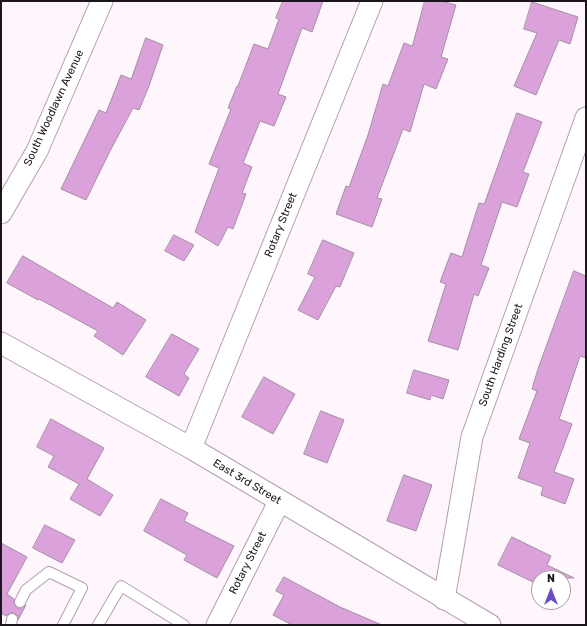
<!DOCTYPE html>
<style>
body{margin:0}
#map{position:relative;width:587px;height:626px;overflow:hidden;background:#fef5fd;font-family:Rubik,sans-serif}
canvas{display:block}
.frame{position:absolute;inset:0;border:2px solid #1c151c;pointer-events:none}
.north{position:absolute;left:531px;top:570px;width:40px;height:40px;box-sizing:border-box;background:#fff;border:1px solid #a4a1a4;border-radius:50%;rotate:0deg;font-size:11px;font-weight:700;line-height:16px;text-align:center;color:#1c151c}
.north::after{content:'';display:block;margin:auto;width:14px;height:18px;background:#6a4cc6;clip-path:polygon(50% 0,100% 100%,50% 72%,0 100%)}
</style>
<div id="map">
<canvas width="587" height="626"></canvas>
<div class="frame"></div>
<div class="north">N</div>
</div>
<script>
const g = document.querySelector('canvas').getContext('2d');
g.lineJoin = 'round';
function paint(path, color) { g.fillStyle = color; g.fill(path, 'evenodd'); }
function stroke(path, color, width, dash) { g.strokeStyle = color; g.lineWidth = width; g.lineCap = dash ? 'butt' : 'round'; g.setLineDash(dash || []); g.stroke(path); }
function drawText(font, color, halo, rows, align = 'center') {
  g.font = font + ' Rubik,sans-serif'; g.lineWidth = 4; g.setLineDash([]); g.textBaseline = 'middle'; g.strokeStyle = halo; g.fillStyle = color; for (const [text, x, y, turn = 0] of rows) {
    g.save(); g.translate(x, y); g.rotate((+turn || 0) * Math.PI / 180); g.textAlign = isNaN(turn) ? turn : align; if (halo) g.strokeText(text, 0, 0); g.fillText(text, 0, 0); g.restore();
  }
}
const building = new Path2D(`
 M283,1H323L312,32L302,28L278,94L286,97L274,126L260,121L243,163L252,167L242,193L246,194L233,229L228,227L218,246L195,232L219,168L209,164L231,109L228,108L237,86H238L254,44L268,49L279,19L276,18Z
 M425,1H441L456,5L441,57L448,59L436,89L424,84L410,132L403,129L377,198L382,199L372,227L336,214L346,186L349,187L368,135L383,84L388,86L404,43L412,46Z
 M532,2L578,17L570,44L559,40L536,95L514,86L537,33L524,29Z
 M146,38L163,45L149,86L139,110L133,108L110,151L86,200L61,189L99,110L106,113L121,75L131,79Z
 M517,113L542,122L523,172L529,174L517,207L502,202L481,265L489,268L478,296L474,294L458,350L428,341L446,284L440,282L451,253L462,257L479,203L484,204Z
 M174,235L194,245L184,261L165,251Z
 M323,240L354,253L340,287L336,286L318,320L298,310L315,277L308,274Z
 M23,256L113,308L117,302L146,320L123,355L94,336L98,331L39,299L38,300L7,283Z
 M574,271L586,276V358L580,356L559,419L572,424L554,472L574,479L565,504L541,495L543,487L518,478L530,443L519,439L537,391L532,389L538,369Z
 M172,334L199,349L184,374L189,378L179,396L146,377Z
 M414,370L449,380L443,399L431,395L430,400L407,393Z
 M264,377L295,394L273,434L242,417Z
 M321,411L344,420L327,463L304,454Z
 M51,419L104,448L87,479L113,495L100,516L70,499L79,484L48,467L54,456L37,447Z
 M404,475L432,485L416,531L387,521Z
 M161,499L188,513L184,521L234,546L217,578L184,560L187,555L144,531Z
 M45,525L75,540L62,563L33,548Z
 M512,537L551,556L547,565L574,578H539V585L498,565Z
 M1,543L27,557L7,594L14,599V603L17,608H21L26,605L18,620V616L13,613H9L6,616L1,613Z
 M284,577L340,607L382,625H292L273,615L284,595L276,591Z`);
const lane = new Path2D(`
 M20,602L26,590L49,572L82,588L63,625
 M11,625L12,619
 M98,625L121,586L184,625`);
const street = new Path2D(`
 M1,213L37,151L102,1
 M1,343L191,448L490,625
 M191,448L372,1
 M444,599L472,437L586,118
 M217,625L279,502`);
const streetNames = [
 ["South Woodlawn Avenue",54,108,-65],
 ["Rotary Street",281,225,-68],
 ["South Harding Street",501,355,-70],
 ["East 3rd Street",247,482,31],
 ["Rotary Street",248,563,-63]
];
paint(building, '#dba1da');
stroke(building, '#a390a2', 1);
stroke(lane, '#b39fb2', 12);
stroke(street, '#b39fb2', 23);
stroke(lane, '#fff', 10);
stroke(street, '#fff', 21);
drawText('11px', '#1c151c', '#fff', streetNames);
</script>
